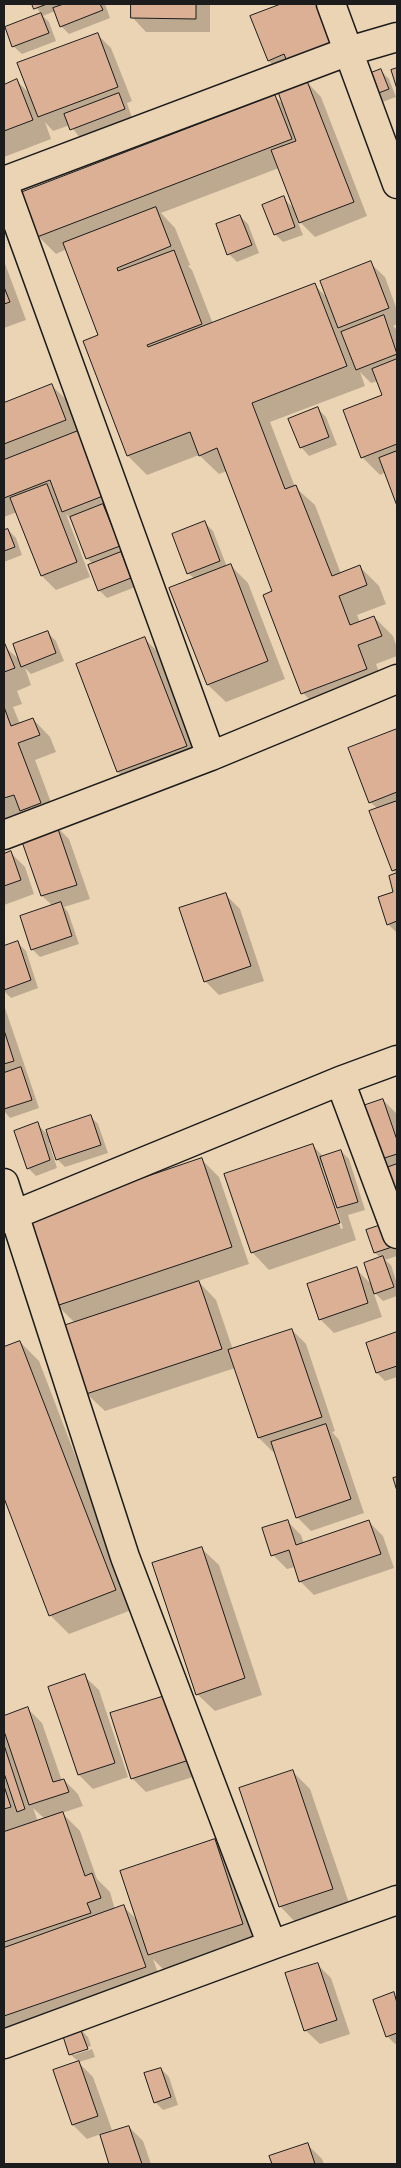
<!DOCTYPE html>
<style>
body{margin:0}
#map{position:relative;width:401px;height:2168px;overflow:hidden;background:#ebd4b4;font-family:"Balsamiq Sans",sans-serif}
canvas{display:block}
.frame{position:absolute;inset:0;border:5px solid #1c1c1c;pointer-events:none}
</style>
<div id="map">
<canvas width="401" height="2168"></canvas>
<div class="frame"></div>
</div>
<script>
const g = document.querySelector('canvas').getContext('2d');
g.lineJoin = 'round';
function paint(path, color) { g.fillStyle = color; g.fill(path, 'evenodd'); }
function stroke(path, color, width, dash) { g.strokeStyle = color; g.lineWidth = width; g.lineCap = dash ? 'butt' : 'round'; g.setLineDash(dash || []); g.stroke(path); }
const shadow = new Path2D(`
 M34,4H105L110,18L69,34L61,26L55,11L43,16L49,22L56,41L22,54L13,46L6,27L41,14Z
 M132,4H210V32H146L132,17Z
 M285,4H325L351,65L307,82L321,97L367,216L315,237L296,218L303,235L283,242L275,234L283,198L296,210L279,168L161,213L175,228L190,265L188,266L192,270L213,324L314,285L329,299L370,263L385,277L397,310V324L393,326L397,330V502L386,472L380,475L362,457L384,396L378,381L371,383L360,372L365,386L270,422L295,487L315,505L341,574L360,567L379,586L386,604L357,615L360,622L374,617L393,636L397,648V656L376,664L385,688L322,712L303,693L265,596L274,592L227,471L219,474L199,455L147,475L128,456L84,342L100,336L67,249L56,254L38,236L274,96L285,106L283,75L269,61L252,17Z
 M97,34L111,48L132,101L127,103L132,118L80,138L70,125L53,131L45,122L51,139L4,157V86L17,81L30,94Z
 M381,71L389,79L396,97L377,104L369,96Z
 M240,216L248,224L259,253L237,262L229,254Z
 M4,261L26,320L4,328Z
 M52,386L70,403L138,586L107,598L99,590L93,564L87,558L73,521L66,514L90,577L56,590L42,576L17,512L4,517V404Z
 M318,409L326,417L337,445L309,456L301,447Z
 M205,523L213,531L227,567L230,565L248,583L285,679L226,702L208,685L171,589L195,579L188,573Z
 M8,530L16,538L22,555L4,562V532Z
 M48,633L56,641L64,661L31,674L25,668L31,685L17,691L22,704L13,707L20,724L33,719L50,737L56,752L35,760L58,821L55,825L69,839L90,899L64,907L68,912L79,944L40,957L32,949L53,906L42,896L22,836L4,822V646L21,661Z
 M145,639L162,656L203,763L136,789L118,772L77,665Z
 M397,731V874L393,870L378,809L370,802L350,749Z
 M11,853L25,867L34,894L4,905V855Z
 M397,874V933L388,924L395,893L390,877Z
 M225,894L240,909L264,981L219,995L205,981Z
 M18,943L26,951L38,988L11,998L4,991V947Z
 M4,1005L39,1108L10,1118L4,1111Z
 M383,1100L397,1114V1198L374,1162Z
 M90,1116L98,1124L108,1153L65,1167L57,1159L52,1143H49L57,1168L36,1176L28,1168L37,1124L49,1136Z
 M312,1145L324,1157L341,1151L349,1159L365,1210L348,1215L356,1240L269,1270L252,1252ZM318,1164H321L343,1228L341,1229Z
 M202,1160L219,1177L249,1264L198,1281L216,1300L233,1350L292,1330L306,1344L335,1431L332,1432L339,1440L364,1513L311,1531L297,1517L275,1451L273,1452L259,1438L235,1368L105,1411L87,1394L65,1327L75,1323L57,1305Z
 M392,1233L397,1256L385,1260L391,1265L397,1284V1296L383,1301L373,1291L382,1317L334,1333L320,1319L356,1269L372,1285L381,1258L375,1253Z
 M397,1334V1377L385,1381L377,1373L367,1343Z
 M20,1342L39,1361L134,1609L69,1634L50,1615L4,1494V1349Z
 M287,1521L301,1535L304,1544L369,1522L383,1536L394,1568L314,1595L300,1581L295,1567L287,1569L273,1555Z
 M201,1548L219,1565L262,1695L215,1711L197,1694Z
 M84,1676L99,1690L128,1777L93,1789L79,1775Z
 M168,1696L202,1774L146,1792L132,1778Z
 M28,1709L42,1723L62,1781L64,1780L78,1794L83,1806L62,1813L80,1831L97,1879L110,1892L115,1910L124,1907L138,1921L214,1840L232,1858L260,1941L166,1972L153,1959L162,1984L4,2040V1717ZM33,1808L45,1819L38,1822Z
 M293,1772L310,1789L350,1906L297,1924L280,1906Z
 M317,1964L331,1978L350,2034L320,2044L305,2030Z
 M393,1994L397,1998V2043L395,2044L387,2036Z
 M80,2029L88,2037L91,2046L74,2052V2055L92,2049L95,2057L79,2062L70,2054Z
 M79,2063L93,2077L112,2130L87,2139L73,2125Z
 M161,2069L169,2077L178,2105L163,2110L155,2102Z
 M129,2127L143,2141L151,2164H111L101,2136Z
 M308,2145L322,2159L324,2164H273L271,2157Z`);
const building = new Path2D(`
 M32,4H47L34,9Z
 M64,4H100L103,10L60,27L53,8Z
 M131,4H196V19L131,18Z
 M281,4H319L338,51L290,69L284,54L268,61L250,16Z
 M41,13L49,33L12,47L5,27Z
 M98,33L118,87L38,117L17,63Z
 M397,68V89L391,70Z
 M381,69L389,89L368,97L361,77Z
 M17,79L33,120L4,131V85Z
 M307,81L354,202L299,223L271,150L296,141L278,92Z
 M119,93L125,109L70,130L64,114Z
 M275,95L292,139L37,237L20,193Z
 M284,196L295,227L274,235L262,205Z
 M156,207L171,246L117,268L118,271L174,250L202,324L147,345L148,347L315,283L347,366L252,403L285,489L296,485L332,576L360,565L367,585L339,596L350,625L374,616L382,636L358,645L367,669L301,694L263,595L272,591L217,448L199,456L190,432L127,456L83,341L98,335L63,243Z
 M240,215L252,245L227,255L216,224Z
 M371,261L389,308L338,328L320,281Z
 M4,287L10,302L4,304Z
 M384,315L397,354L356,370L341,332Z
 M397,359V444L361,458L343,410L382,395L372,369Z
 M52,384L66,420L4,444V403Z
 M318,407L329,437L300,448L288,419Z
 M78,431L103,496L62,512L50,480L4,498V460Z
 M397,451V506L379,458Z
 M47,484L77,562L41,576L10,498Z
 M103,504L120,546L86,559L70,517Z
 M205,521L220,561L187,574L172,534Z
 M8,529L15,547L4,551V530Z
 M121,552L131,578L98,591L88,565Z
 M231,564L268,661L207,685L169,588Z
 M48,631L56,653L21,667L13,644Z
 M145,637L187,746L117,772L76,664Z
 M5,644L15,668L4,672V645Z
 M4,707L11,726L33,718L40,735L18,743L41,803L20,811L14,795L4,798Z
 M397,729V792L369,803L348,748Z
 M397,801V869L392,871L369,811Z
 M56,823L77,885L41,896L20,836Z
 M11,851L21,880L4,886V854Z
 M397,873V921L387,925L378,897L393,892L389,876Z
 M226,893L251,966L204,982L179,908Z
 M61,902L72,936L31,950L20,916Z
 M18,941L31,980L4,990V946Z
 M4,1030L14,1061L4,1064Z
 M21,1067L32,1100L4,1109V1073Z
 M383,1099L397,1140V1154L372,1162L354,1109Z
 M91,1115L101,1145L56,1160L46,1130Z
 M38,1122L50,1160L27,1169L14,1131Z
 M313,1144L340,1223L251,1253L224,1174Z
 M341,1150L358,1202L337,1208L320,1157Z
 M202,1158L232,1247L56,1306L26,1218Z
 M397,1164V1202L386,1168Z
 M384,1224L392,1247L374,1253L366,1230Z
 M383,1256L394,1287L374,1294L364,1263Z
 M357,1267L368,1303L319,1320L307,1284Z
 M199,1281L222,1349L86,1394L63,1326Z
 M292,1329L322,1417L258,1438L228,1350Z
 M397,1332V1366L376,1373L366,1343Z
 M20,1341L116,1590L49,1616L4,1498V1347Z
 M326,1424L351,1499L296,1518L271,1442Z
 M397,1477V1491L393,1478Z
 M288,1520L296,1545L369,1520L381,1554L299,1582L289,1550L271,1556L262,1528Z
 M202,1547L245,1678L196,1695L152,1563Z
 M85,1674L115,1763L78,1775L48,1687Z
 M168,1695L189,1760L131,1779L110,1713Z
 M28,1707L53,1782L64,1779L69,1792L29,1805L4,1731V1716Z
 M4,1745L25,1809L17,1812L4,1773Z
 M293,1770L333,1889L279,1907L239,1788Z
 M4,1786L11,1807L4,1809Z
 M63,1812L85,1876L92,1873L101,1898L87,1903L91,1913L4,1942V1832Z
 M215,1839L243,1924L148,1955L120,1871Z
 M124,1905L146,1967L4,2016V1948Z
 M318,1963L337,2020L304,2031L285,1973Z
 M394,1992L397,2003V2033L386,2037L373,2000Z
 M80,2028L88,2049L69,2055L62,2033Z
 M79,2061L98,2116L72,2125L53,2070Z
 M161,2068L171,2097L154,2103L144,2073Z
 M129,2126L142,2164H109L100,2135Z
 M308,2143L315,2164H272L269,2156Z`);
const minor = new Path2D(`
 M331,4L397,184
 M4,181L349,51L397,37
 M4,185L211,756
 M4,835L211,756L397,679
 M340,1081L397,1234
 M4,1183L125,1557L272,1945L397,1900
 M4,1219L340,1081L397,1060
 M4,2044L272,1945`);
paint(shadow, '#0003');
paint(building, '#dbb095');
stroke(building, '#1c1c1c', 1);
stroke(minor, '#1c1c1c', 31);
stroke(minor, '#ebd4b4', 28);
</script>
